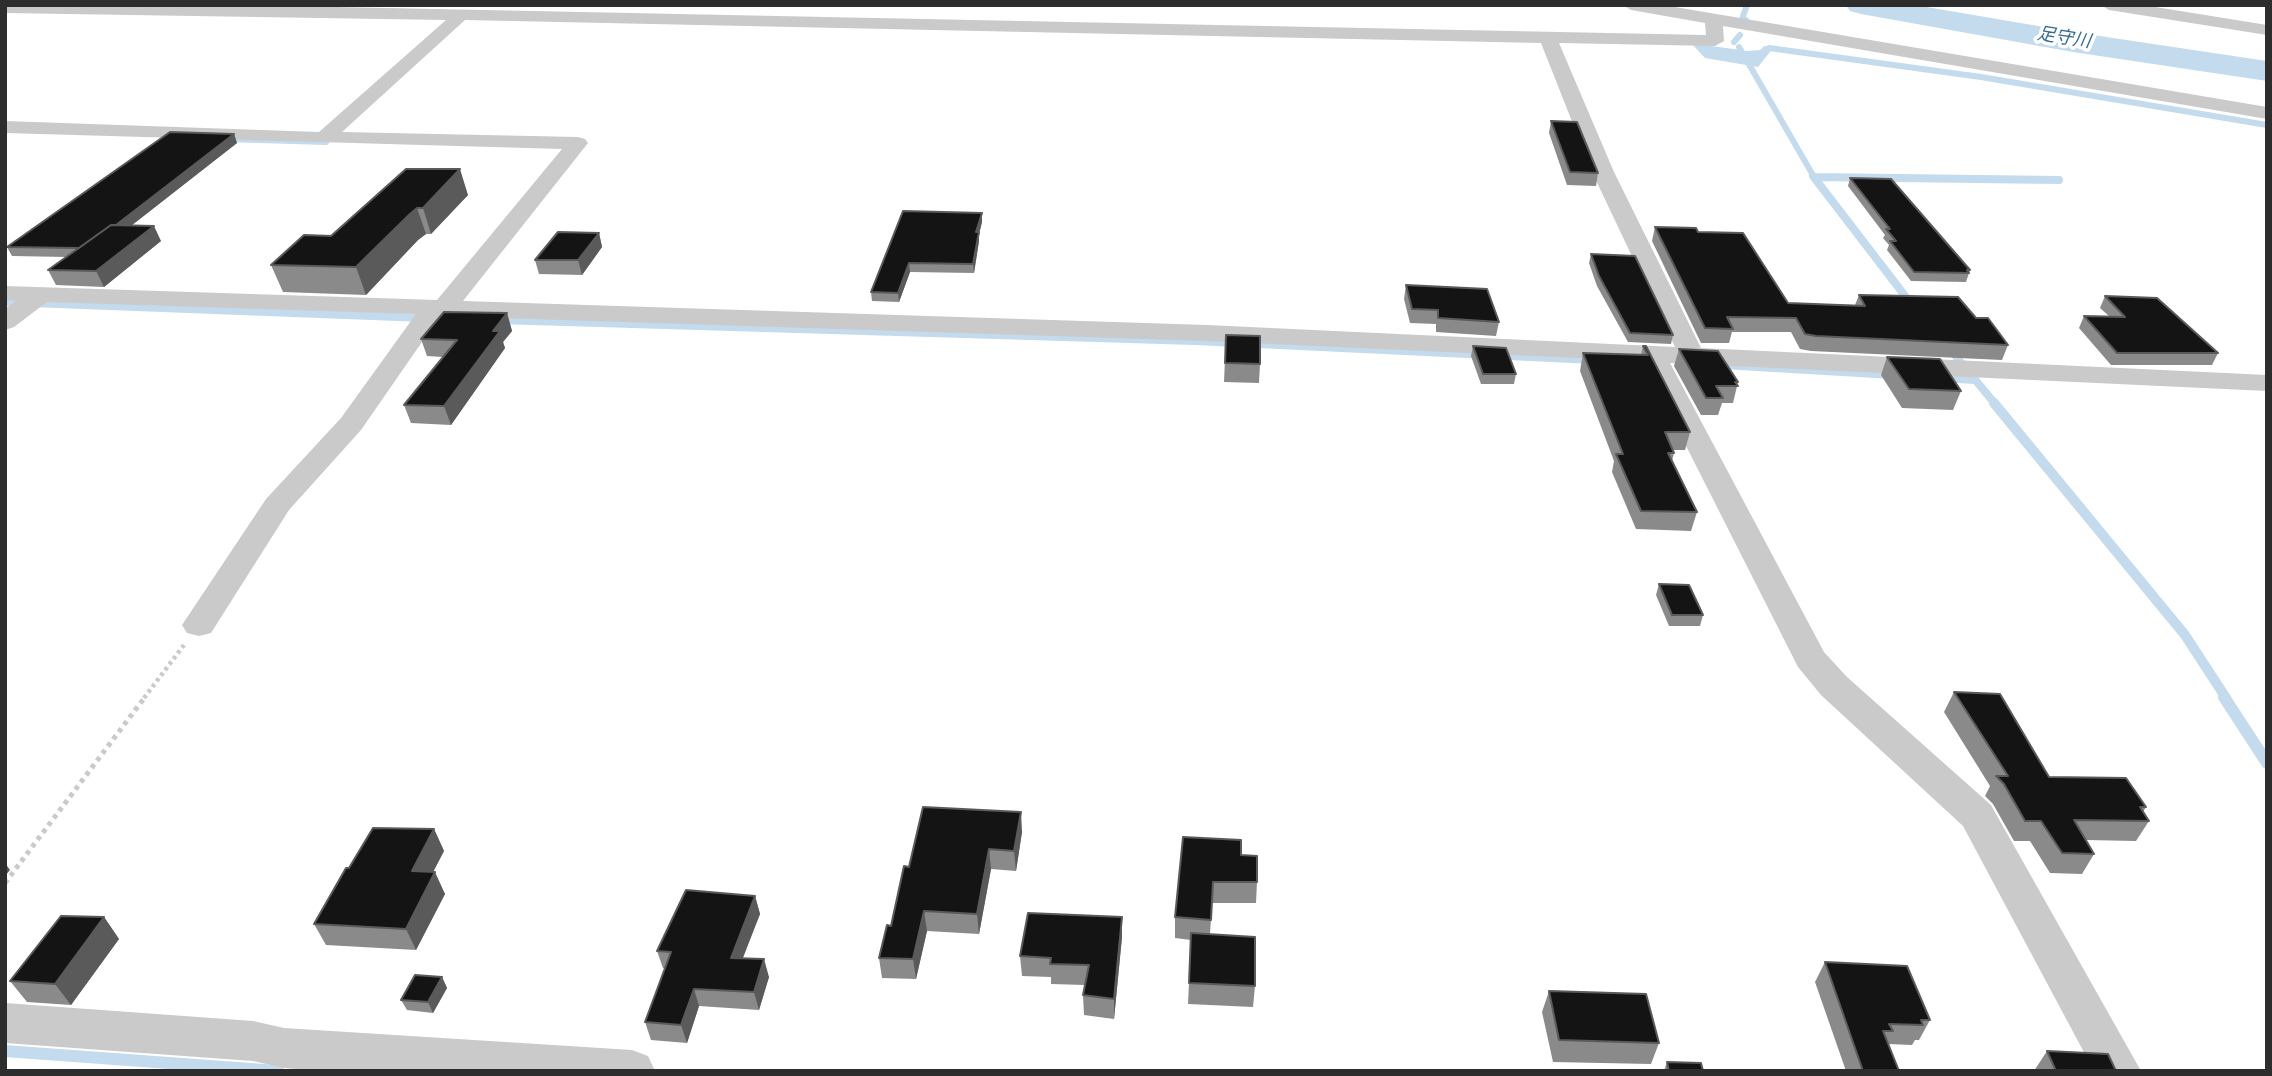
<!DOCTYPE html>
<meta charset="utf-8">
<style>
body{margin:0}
#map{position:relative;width:2272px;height:1076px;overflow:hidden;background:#fff;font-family:Karla,sans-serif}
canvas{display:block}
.frame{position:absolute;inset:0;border:7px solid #2d2d2d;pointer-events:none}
</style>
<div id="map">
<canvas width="2272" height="1076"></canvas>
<div class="frame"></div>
</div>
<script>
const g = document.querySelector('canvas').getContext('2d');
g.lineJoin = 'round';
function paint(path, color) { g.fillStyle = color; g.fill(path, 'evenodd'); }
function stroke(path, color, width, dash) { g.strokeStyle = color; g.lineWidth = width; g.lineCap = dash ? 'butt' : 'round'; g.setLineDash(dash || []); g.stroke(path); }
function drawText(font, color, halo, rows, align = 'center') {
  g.font = font + ' Karla,"Noto Sans JP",sans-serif'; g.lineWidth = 7; g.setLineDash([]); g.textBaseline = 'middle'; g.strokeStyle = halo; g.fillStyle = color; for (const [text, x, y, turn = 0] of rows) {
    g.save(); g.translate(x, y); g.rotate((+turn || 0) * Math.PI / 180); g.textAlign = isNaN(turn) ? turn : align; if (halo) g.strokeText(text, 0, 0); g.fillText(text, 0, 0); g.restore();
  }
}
const water = new Path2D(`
 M1691,43L1747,51L1761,50L1764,46L1773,48L1758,67L1705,58Z`);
const streamFar3 = new Path2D(`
 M1746,20L1742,19L1747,5
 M1734,42L1740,35
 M1739,47L1814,177
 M1762,52L1769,48L1981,77L2267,125
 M226,139L326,142
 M1815,177H1841`);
const streamFar2 = new Path2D(`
 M1813,176L1912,305
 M1815,177L2059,180
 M5,302L424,318
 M499,320L1195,341L1593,360
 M1949,348L1996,405
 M1723,365L1893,375
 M1940,378L1975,380`);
const streamFar1 = new Path2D(`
 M1994,403L2185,635L2226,698`);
const stream = new Path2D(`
 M2224,697L2267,763
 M5,1051L278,1071`);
const river = new Path2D(`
 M1846,5H1915L2073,32L2267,61V81L2073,52L1861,14L1850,11Z`);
const pathFar1 = new Path2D(`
 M144,698L184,645`);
const path = new Path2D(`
 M5,883L145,697`);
const street = new Path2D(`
 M5,5H239L1706,35L1705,23L1631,10L1623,5H1663L2267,107V119L1723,26L1724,41L1715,46L1559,43L1614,172L1701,348L2267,375V391L1670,363L1824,652L1847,677L1991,805L2141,1071H2094L1963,826L1821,695L1798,667L1643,361L1207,341L440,316L361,430L289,510L211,633L199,636L187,633L182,625L266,499L341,418L416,314L47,302L14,327L5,330V309L16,301L5,300V286L437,300L562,149L5,133V121L319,132L446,20L5,13ZM465,20L1541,43L1592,172L1675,347L1207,325L463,301L588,143L585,139L578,137L342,132Z
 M2101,5H2143L2267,25V35L2109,10Z
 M5,1003L253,1021L284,1028L632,1050L648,1056L655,1071H321L284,1068L253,1061L5,1043Z`);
const wall = new Path2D(`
 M2251,5H2267V7Z
 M1551,121L1598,173L1596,186L1567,185L1549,133Z
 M234,134L237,143L131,226L161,241L104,287L56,285L48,270L67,257L12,256L7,247Z
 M406,169L468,195L431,234H426L418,240L366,295L283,292L271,265L331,236Z
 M1850,178L1970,270L1966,282L1911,281L1887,250L1889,245L1883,238L1885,235L1848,186Z
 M903,211L982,222L979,234V241L974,273L910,272L899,302L872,301L871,292Z
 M1655,227L1698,232L1788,303L1855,305L1859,295L1976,318L2008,345L2002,360L1811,351L1800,349L1791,332H1732L1729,343H1701L1652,241Z
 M599,233L602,247L582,275L539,274L535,260Z
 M1591,254L1673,335L1671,344L1628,342L1597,286L1589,263Z
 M1406,285L1499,322L1496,336L1436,332V324L1410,323L1404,299Z
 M2105,296L2218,353L2212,365H2111L2079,328L2084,316H2109L2100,308Z
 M507,313L512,331L503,342L505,348L451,425L411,423L404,405L443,357L427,356L421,339Z
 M1226,335L1260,364L1259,383L1224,382Z
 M1473,346L1516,374L1514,384H1481L1471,356Z
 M1643,346L1690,432L1685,450H1673L1674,453L1672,461L1697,512L1691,531L1636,529L1612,472L1614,461L1580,371L1583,353L1641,355Z
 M1679,349L1738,382L1733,403H1722L1718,415H1701L1674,366Z
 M1887,357L1961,391L1953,410L1902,408L1881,375Z
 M1659,584L1703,615L1700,626H1669L1656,595Z
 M1954,692L2049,777L2146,807L2143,812L2149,821L2136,841L2086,840L2094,854L2082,874L2050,873L2030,841H2014L1993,804L1985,796L1990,786L1944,712Z
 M434,829L444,851L433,872L445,894L416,950L326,945L314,924L349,868Z
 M1022,832L1016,871L991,869L979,934L927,931L916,979L882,978L879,958L891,926L909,867Z
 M1241,855L1257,882L1256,903H1212L1210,934L1255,986L1253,1007L1188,1004L1191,940L1175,938V917Z
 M755,896L760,914L742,958L769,977L759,1010L699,1006L687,1043L651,1040L645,1022L665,969L663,968L657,951Z
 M104,917L119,939L71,1005L27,1002L10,981Z
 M1122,937L1114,1019L1084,1015L1083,995L1085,985L1051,984V977L1022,976L1020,956Z
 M1825,962L1930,1020L1919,1040H1915L1912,1045L1888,1044L1899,1071H1846L1815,982Z
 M442,977L447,988L433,1013L407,1010L401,1000Z
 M1549,991L1659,1043L1651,1064L1553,1062L1542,1012Z
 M2047,1051L2116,1071H2034Z
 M1667,1062L1703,1071H1664Z`);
const shadedWall = new Path2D(`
 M234,134L237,143L91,257L87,248Z
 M460,169L468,195L431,234L423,208Z
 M417,208L426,234L418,240L366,295L356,267L410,214Z
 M982,213V222L979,234V241L974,273L973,264L976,232Z
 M154,226L161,241L104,287L96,271Z
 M599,233L602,247L582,275L578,260Z
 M909,263L910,272L899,302L898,293Z
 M507,313L512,331L503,342L505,348L451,425L444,406L493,331Z
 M1021,812L1022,832L1016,871L1014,851Z
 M434,829L444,851L422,893L412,871Z
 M989,849L991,869L979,934L977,914Z
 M5,863L10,870L5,876Z
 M435,872L445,894L416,950L406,929Z
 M755,896L760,914L736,976L731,958Z
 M924,911L927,931L916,979L913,959Z
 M104,917L119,939L71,1005L55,984Z
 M1122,917V937L1114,1019V999Z
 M764,959L769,977L759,1010L754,992Z
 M442,977L447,988L433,1013L428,1002Z
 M694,989L699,1006L687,1043L681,1025Z`);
const building = new Path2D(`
 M1551,121L1577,122L1598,173L1570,172Z
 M170,132L234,134L116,225H111L79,248L7,247Z
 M406,169H460L423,208H417L410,214L356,267L271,265L304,235L331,236Z
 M1850,178L1891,179L1970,270H1967L1969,273L1914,272L1890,241H1896L1886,229H1890Z
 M903,211L982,213L976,232H979L973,264L909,263L898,293L871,292Z
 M111,225L154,226L96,271L48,270Z
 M1655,227L1696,228L1698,232L1743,233L1788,303L1865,306L1859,295L1958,297L1976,318H1988L2008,345L1816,336L1805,334L1796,318L1727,317L1733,329L1705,328Z
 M558,232L599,233L578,260H535Z
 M1591,254L1635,256L1673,335L1630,333L1599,276Z
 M1406,285L1487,289L1499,322L1438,318V310L1412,309Z
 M2105,296L2157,298L2218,353H2117L2084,316L2125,317Z
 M444,312L507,313L493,331H500L444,406L404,405L457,340L421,339Z
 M1226,335L1260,336V364L1225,363Z
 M1473,346L1506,348L1516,374H1483Z
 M1643,346H1646L1690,432H1665L1674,453H1668L1697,512L1641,511L1616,454H1623L1583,353L1648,355Z
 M1679,349L1718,351L1738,382H1735L1738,386H1716L1723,398H1706Z
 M1887,357L1940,359L1961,391L1909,389Z
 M1659,584L1689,585L1703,615H1672Z
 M1954,692L2000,694L2049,777L2126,778L2146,807H2140L2149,821L2074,820L2094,854L2062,853L2041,821H2025L2004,784L1996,776H2008Z
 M923,807L1021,812L1014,851L989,849L977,914L924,911L913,959L879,958L887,925L891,926L904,866L909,867Z
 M373,828L434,829L412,871L435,872L406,929L314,924L346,868H349Z
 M1183,837L1241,840V855L1257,856V882H1213L1211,920L1175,917Z
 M686,890L755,896L731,958L764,959L754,992L694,989L681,1025L645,1022L671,952L657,951Z
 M1028,913L1122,917L1114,999L1083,995L1089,965L1050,964L1051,958L1020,956Z
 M61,916L104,917L55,984L10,981Z
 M1191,933L1255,937V986L1189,983Z
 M1825,962L1907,966L1930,1020H1921L1923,1025L1889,1024L1893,1031H1883L1899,1071H1863Z
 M415,975L442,977L428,1002L401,1000Z
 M1549,991L1646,994L1659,1043L1559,1040Z
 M2047,1051L2108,1054L2116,1071H2056Z
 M1667,1062L1701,1063L1703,1071H1669Z`);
const farWaternames = [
 ["足守川",2064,38,9]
];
paint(water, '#c3dbed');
stroke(streamFar3, '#c3dbed', 6);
stroke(streamFar2, '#c3dbed', 8);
stroke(streamFar1, '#c3dbed', 10);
stroke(stream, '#c3dbed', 12);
paint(river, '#c3dbed');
stroke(pathFar1, '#cacaca', 4.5, [3.5, 3.5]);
stroke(path, '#cacaca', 5, [4.5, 4.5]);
paint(street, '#cacaca');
paint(wall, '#8a8a8a');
paint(shadedWall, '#5a5a5a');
paint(building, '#141414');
stroke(building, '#5a5a5a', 2);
drawText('italic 18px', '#356c94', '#fff', farWaternames);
</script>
